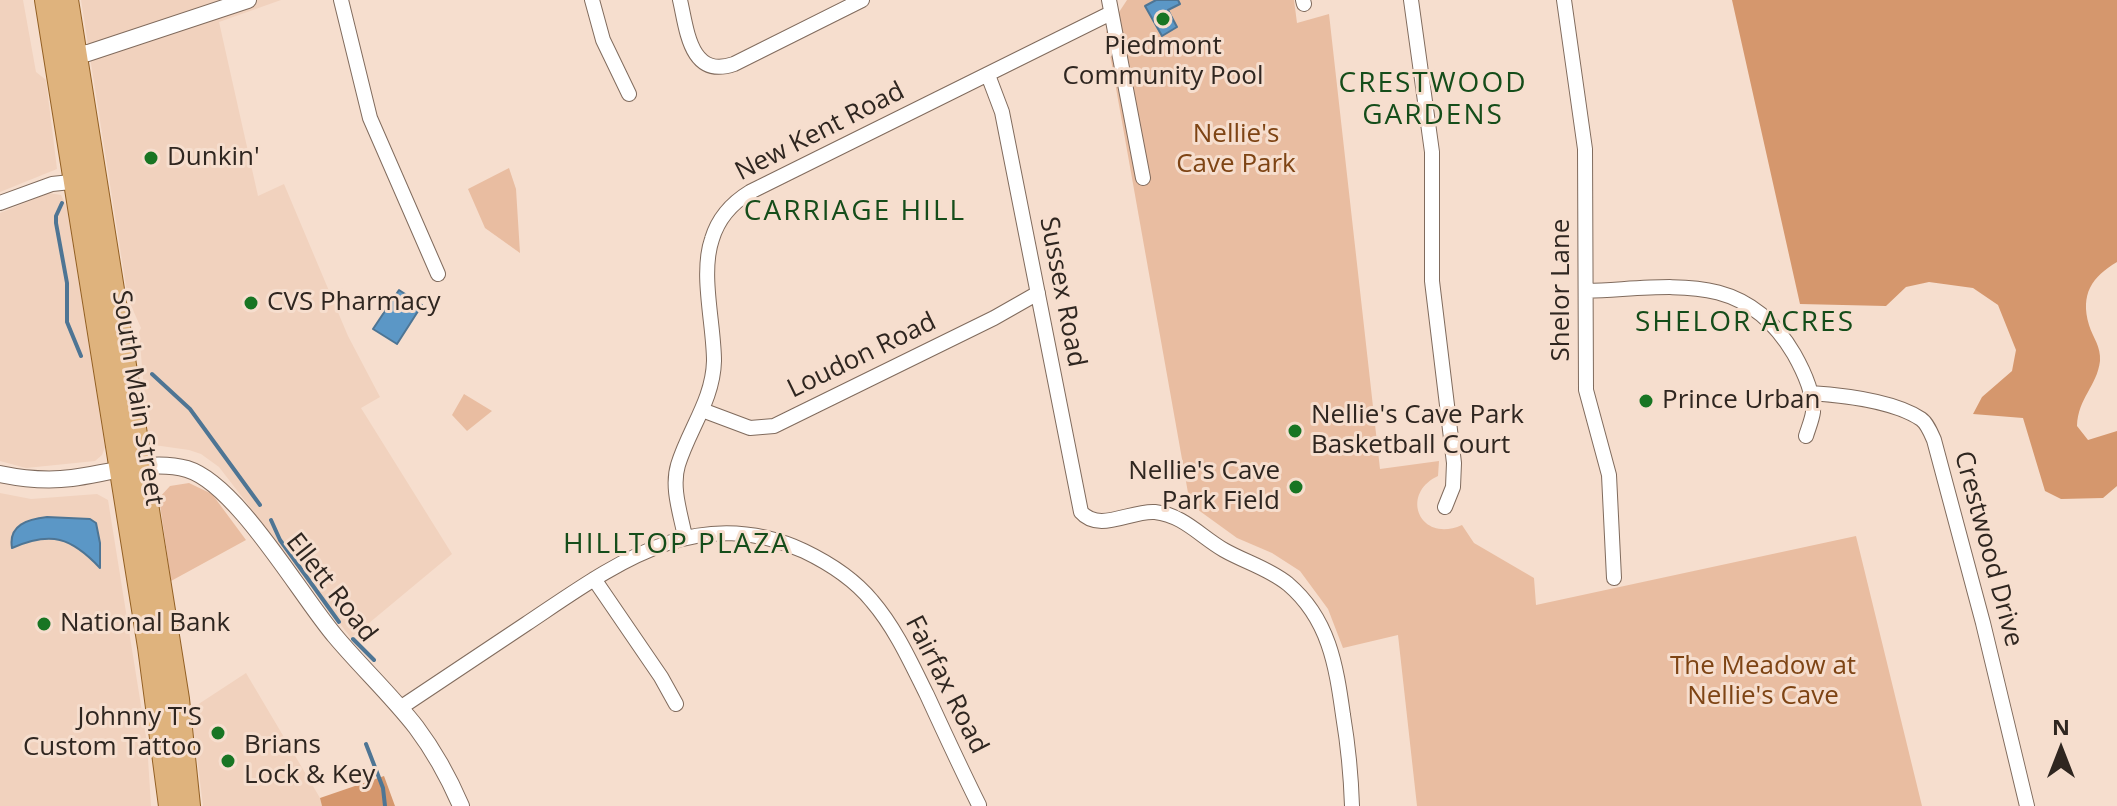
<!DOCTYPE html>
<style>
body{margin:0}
#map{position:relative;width:2117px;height:806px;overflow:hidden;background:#f6dece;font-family:"Open Sans",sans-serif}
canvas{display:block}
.north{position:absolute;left:2021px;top:710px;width:80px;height:80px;-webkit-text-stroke:6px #f6dece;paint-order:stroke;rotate:0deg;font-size:22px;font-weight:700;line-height:32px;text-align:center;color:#2f2620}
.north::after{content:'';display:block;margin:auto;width:28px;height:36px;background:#2f2620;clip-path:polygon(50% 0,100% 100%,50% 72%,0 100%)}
</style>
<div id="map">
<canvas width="2117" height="806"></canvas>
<div class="north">N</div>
</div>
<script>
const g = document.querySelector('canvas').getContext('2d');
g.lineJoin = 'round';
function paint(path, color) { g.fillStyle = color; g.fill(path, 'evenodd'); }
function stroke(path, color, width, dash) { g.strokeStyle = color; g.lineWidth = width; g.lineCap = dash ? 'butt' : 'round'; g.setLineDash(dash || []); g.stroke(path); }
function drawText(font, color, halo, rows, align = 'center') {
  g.font = font + ' "Open Sans",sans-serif'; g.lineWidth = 6; g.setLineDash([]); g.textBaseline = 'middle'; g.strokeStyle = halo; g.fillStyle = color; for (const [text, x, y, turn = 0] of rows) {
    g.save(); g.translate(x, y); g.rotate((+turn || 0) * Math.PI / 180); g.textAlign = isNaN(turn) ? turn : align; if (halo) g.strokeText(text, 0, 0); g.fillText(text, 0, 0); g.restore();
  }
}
const built = new Path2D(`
 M0,0H23L36,72L46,80L57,169L0,192Z
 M81,0H281L219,22L258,196L284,184L348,336L380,397L361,408L452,554L351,638L219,467L201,454L189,450L154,445L148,435L139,332L141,328L128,299Z
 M49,193L61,195L67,207L105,447L102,455L95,461L26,468L0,461V213Z
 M0,493L31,499L97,494L108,500L147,743L151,806H0Z
 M246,673L320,798L322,806H203L191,709Z`);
const green = new Path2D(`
 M1127,0H1294L1297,23L1329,14L1380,469L1439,461L1438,476C1399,494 1420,544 1462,525L1474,543L1534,578L1536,605L1856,536L1922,806H1417L1398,635L1343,648L1328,609L1300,571L1272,553L1237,538L1190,504L1106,32Z
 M509,168L516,189L520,253L485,228L468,189Z
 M464,394L492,411L467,431L452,415Z
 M189,483L212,494L246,540L171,581L159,498L170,486Z`);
const forest = new Path2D(`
 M1732,0H2117V262C2092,277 2080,294 2089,325C2093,338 2101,346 2100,361C2097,386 2078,398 2077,426L2088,440L2117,431V486L2103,498L2061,499L2045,491L2023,418L1973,414L1982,397L2012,371L2016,350L1998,305L1973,288L1929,282L1906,287L1886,306L1800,304Z
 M384,776L395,806H322L320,798Z`);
const water = new Path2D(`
 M1156,0H1178L1180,4L1168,10L1177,27L1162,36L1145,6Z
 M399,290L422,305L397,344L373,329Z
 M47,517L90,519L96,523L100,543V568C71,537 51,531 12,548C8,525 28,519 47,517Z`);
const stream = new Path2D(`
 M62,203L56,216V223L67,283V322L81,356
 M152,374L190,409L260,505
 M271,520L280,540L339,622
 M353,639L374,660
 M366,744L383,788L385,806`);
const minor = new Path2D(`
 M341,0L370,118L438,274
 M592,0L603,40L629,94
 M680,0C687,30 690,79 734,64L862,0
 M1109,0L1143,178
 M1303,0L1304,4
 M1411,0L1432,152V281L1454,463L1453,487L1445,507
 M1564,0L1585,149L1586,390L1609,475L1614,578
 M988,75L1002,112L1081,512C1099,533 1131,510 1155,512C1183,515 1200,536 1224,550C1245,562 1268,568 1288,584C1329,619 1336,665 1343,715C1348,745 1351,775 1352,806
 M0,203L52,184L80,181
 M1587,291C1672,288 1744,269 1794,354C1803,370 1814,394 1813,412C1812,420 1808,429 1806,436
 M1810,393C1841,395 1894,401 1921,419C1927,423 1931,433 1934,440L1983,623L2027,806
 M702,410L750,428L774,426L994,318L1038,293
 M685,537C681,515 671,488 678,465C689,429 713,400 714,361C714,324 700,274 712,239C718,219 732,203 750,192L1111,13
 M594,579L661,677L676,704
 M400,708C442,680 484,652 526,624C613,566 695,501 804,551C829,563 854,579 872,601C896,629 911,663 927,695C944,732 961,769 979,805`);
const tertiary = new Path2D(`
 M66,56L88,53L248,0
 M0,474C24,479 48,481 72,478C108,473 152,459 187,469C237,484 300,595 335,636C361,667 391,695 416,727C434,751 449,778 461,806`);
const primary = new Path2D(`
 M46,0L149,647L170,806
 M67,0L178,699L189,806`);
const markers = [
 [1163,19,8,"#187523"],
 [151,158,8,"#187523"],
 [251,303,8,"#187523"],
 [1646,401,8,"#187523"],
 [1295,431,8,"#187523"],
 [1296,487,8,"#187523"],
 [44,624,8,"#187523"],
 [218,733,8,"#187523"],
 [228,761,8,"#187523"]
];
const poiNames = [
 ["Piedmont",1163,47,"center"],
 ["Community Pool",1163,77,"center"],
 ["Dunkin'",167,158],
 ["CVS Pharmacy",267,303],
 ["Prince Urban",1662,401],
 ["Nellie's Cave Park",1311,416],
 ["Basketball Court",1311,446],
 ["Nellie's Cave",1280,472,"right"],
 ["Park Field",1280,502,"right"],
 ["National Bank",60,624],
 ["Johnny T'S",202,718,"right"],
 ["Custom Tattoo",202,748,"right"],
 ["Brians",244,746],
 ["Lock & Key",244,776]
];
const streetNames = [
 ["New Kent Road",820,132,-27],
 ["Shelor Lane",1562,290,-90],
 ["Sussex Road",1062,292,79],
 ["Loudon Road",862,356,-26],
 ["South Main Street",137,398,81],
 ["Crestwood Drive",1988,549,75],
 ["Ellett Road",331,588,52],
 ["Fairfax Road",946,685,63]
];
const parkNames = [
 ["Nellie's",1236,135],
 ["Cave Park",1236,165],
 ["The Meadow at",1763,667],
 ["Nellie's Cave",1763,697]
];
const neighbourhoodNames = [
 ["CRESTWOOD",1433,84],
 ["GARDENS",1433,116],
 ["CARRIAGE HILL",855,212],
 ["SHELOR ACRES",1745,323],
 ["HILLTOP PLAZA",677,545]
];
paint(built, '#f1d2be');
paint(green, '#e9bda1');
paint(forest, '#d5976d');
paint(water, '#5b97c6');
stroke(water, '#4e7594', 2);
stroke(stream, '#4e7594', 4);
stroke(minor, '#806b5d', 16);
stroke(tertiary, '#806b5d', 18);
stroke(primary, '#936024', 24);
stroke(minor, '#fff', 14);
stroke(tertiary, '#fff', 16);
stroke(primary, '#dfb37d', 22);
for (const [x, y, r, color] of markers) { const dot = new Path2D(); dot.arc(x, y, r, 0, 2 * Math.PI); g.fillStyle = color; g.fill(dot); stroke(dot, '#f6dece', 3); }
drawText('26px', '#2f2620', '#f6dece', poiNames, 'left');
drawText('26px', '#2f2620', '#f6dece', streetNames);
drawText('26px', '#7e4414', '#f6dece', parkNames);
g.letterSpacing = '2px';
drawText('28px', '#154d1a', '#f6dece', neighbourhoodNames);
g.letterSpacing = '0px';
</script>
